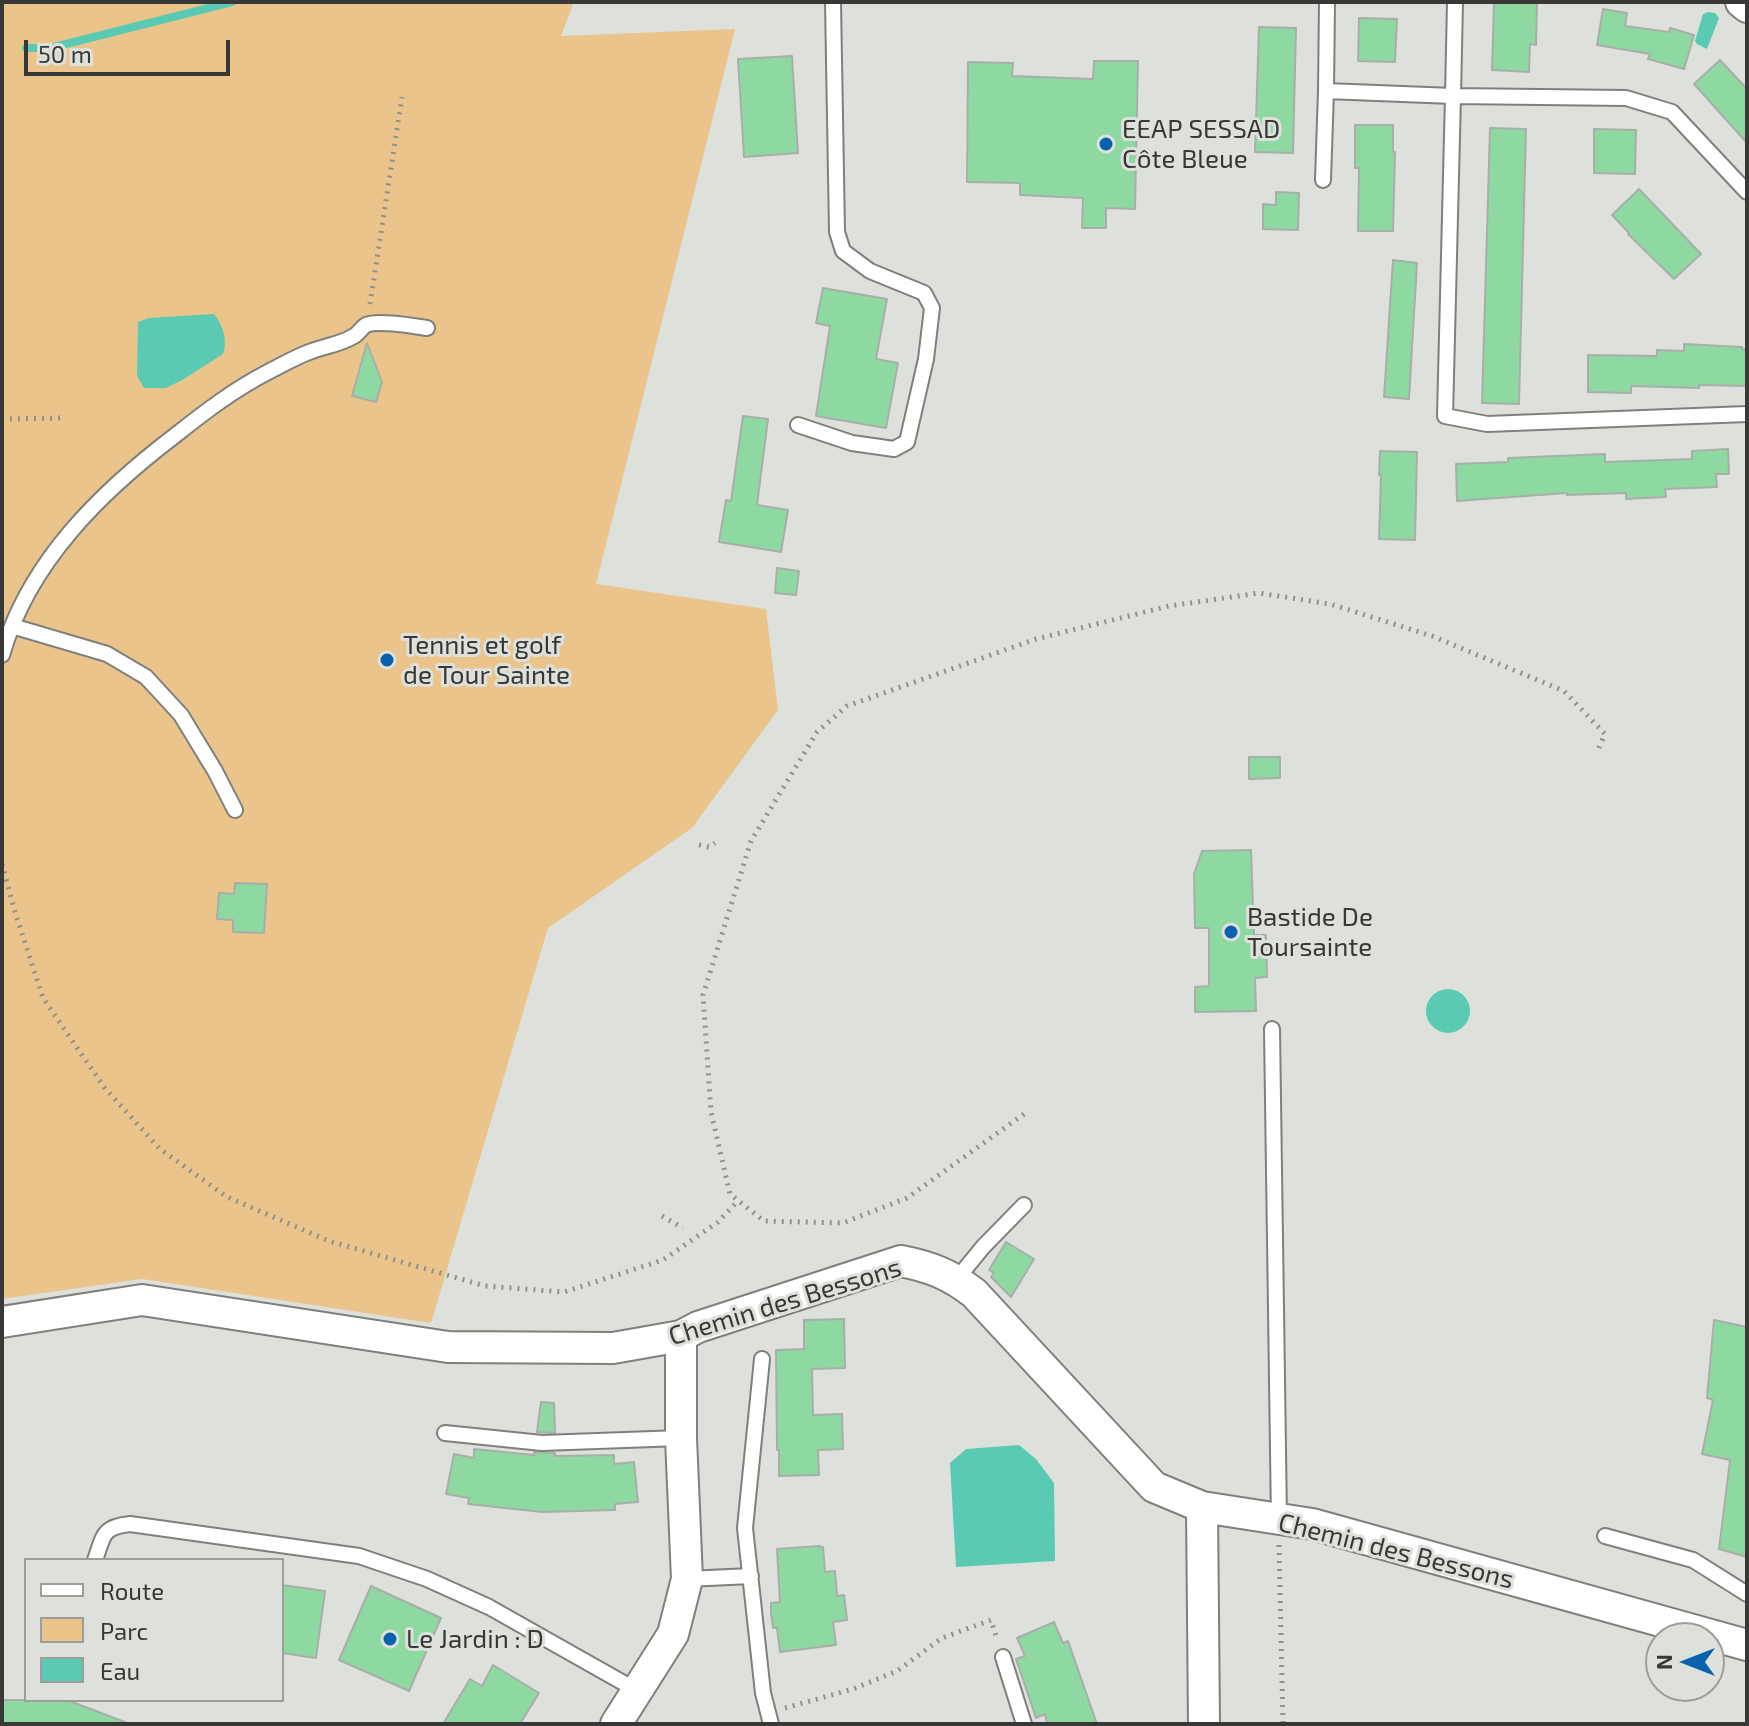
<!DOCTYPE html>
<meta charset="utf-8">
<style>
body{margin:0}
#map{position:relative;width:1749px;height:1726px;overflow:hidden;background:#dee1db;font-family:"Exo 2",sans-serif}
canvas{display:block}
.frame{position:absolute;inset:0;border:4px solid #383937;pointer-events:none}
.legend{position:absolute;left:24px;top:1558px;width:260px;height:144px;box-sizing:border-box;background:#dee1db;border:2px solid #9c9e99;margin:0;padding:10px 14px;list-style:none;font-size:24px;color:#383937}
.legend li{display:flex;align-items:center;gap:16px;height:40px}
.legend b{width:40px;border:2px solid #9c9e99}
.north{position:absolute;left:1645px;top:1622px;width:80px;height:80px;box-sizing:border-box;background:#dee1db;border:2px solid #9c9e99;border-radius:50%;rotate:270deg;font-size:22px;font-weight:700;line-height:32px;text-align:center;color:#383937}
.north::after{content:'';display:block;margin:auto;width:28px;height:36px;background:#0a61ae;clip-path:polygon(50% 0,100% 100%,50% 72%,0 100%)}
.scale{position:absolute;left:24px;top:40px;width:206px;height:36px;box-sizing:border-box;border:4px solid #383937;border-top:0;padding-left:10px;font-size:24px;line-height:28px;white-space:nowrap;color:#383937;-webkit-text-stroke:6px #dee1db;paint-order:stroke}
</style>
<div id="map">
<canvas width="1749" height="1726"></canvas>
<div class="frame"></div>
<ul class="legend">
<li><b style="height:10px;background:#fff"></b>Route</li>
<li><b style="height:22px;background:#ebc48c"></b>Parc</li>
<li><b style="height:22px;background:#5acab2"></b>Eau</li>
</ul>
<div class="north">N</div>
<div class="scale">50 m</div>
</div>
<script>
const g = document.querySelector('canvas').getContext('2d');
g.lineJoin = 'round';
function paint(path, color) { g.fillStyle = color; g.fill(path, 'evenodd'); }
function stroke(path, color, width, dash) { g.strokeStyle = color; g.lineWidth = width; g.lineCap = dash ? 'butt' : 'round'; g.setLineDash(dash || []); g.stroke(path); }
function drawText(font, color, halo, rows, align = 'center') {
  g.font = font + ' "Exo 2",sans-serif'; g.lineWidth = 6; g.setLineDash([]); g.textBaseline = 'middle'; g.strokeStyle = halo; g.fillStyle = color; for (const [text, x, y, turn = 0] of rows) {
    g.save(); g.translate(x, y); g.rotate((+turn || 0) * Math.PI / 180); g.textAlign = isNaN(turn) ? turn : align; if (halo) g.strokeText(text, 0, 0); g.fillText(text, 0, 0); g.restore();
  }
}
const green = new Path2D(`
 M2,2H574L561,36L735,29L596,584L766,609L778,710L692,828L548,928L431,1323L142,1279L2,1299Z`);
const water = new Path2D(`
 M1708,12L1715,13L1719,18L1707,49L1697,44L1695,41L1703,14Z
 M214,314C223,326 228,339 223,354L184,379L166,388H144L137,376L138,322L149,318Z
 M1426 1011a22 22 0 1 1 44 0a22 22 0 1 1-44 0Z
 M1019,1445L1036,1459L1054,1483L1055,1561L956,1567L950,1463L966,1449Z`);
const stream = new Path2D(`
 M26,48H50L232,2`);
const building = new Path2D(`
 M1494,2H1537L1536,45L1530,44L1529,72L1492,70Z
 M1603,9L1627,13L1625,26L1669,32L1670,28L1694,35L1684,69L1648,59L1650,54L1597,45Z
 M1359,18L1397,19L1395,62L1358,61Z
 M1259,27L1296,28L1293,153L1255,152Z
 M792,56L798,153L744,157L738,59Z
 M1720,60L1747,89V143L1694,84Z
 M1094,61H1138L1135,209L1106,208V228H1082L1083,198L1020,195V183L967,182L968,62L1013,63L1012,76L1093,79Z
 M1355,125H1393V152H1395L1393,231H1358L1359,168H1355Z
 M1490,128L1526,129L1519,404L1482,403Z
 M1594,129L1636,130L1635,174L1594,173Z
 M1639,189L1701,254L1674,279L1628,234L1629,233L1612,215Z
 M1276,192L1299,193L1298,230L1263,229V204L1276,205Z
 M1393,260L1417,263L1409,399L1384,397Z
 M823,288L887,299L876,359L898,363L886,428L816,416L830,326L816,323Z
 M367,343L382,382L376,402L352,396Z
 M1684,344L1742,347V349H1747V386L1699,385V388L1631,386V393L1588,392V355L1657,356V350L1684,351Z
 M743,416L768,419L757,505L788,510L781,552L719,542L726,500L731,501Z
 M1728,449L1729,474H1716L1717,487L1665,489L1666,497L1626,499V493L1567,495V493L1457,501L1456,464L1508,462V458L1605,454V462L1692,459V451Z
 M1380,451L1417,452L1415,540L1379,539L1381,475H1379Z
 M777,568L799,571L796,595L775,593Z
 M1249,757H1280V778L1249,779Z
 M1251,850L1254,935H1266L1267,977L1255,978L1256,1011L1195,1012V987L1209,986V928H1195L1194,874L1202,851Z
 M235,883L267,884L264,933L233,932V920L217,919L219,893L234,894Z
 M1006,1242L1034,1259L1011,1297L991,1277L994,1273L989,1270Z
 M844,1319L845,1368L812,1369L813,1415L842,1414L843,1449L818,1450L819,1475L779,1476V1450H777L776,1350L804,1349V1320Z
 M1714,1320L1747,1327V1557L1719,1549L1730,1460L1702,1454L1713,1400L1707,1398Z
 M541,1402L554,1403L555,1433L537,1432Z
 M474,1449L534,1455V1452L555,1453V1456L614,1455V1464L634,1462L638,1502L615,1504V1510L542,1512L468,1504L469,1498L446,1494L454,1454L474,1458Z
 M820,1546V1547H823L825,1572L835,1571L837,1596L844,1595L847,1620L833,1622L836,1645L780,1652L777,1628H773L771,1613V1603L780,1602L777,1549Z
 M282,1585L325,1591L316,1658L282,1653Z
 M371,1586L441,1618L409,1691L339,1660Z
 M1054,1622L1063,1643L1068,1641L1097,1724H1047L1045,1714L1036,1718L1016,1659L1025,1656L1017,1638Z
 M493,1665L539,1693L520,1724H443L470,1679L482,1686Z
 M2,1700H67L125,1722V1724H2Z`);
const path = new Path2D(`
 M370,304L402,97
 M2,419L60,418
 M699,845L709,847L715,843
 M2,864L15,912L43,998L104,1087L160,1149L227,1197L329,1241L485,1286L564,1292L663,1260L718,1222L738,1201
 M1024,1114L907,1198L843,1223L764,1221L730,1194L711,1112L703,995L751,841L817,732L847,706L1036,639L1169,606L1259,593L1330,604L1432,636L1564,691L1605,734L1597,752
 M662,1216L683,1228
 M1279,1545L1283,1724
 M785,1708L853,1689L897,1671L942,1638L991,1620L997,1639`);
const service = new Path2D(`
 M1326,91L1327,2
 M1323,180L1326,91L1453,96L1455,2
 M1747,192L1672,112L1626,98L1453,96L1445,416L1487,424L1747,414
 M798,425L852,443L894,449L907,442L926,359L932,308L924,293L870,271L843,251L837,232L833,2
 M12,626L107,654L146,677L181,715L215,771L235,810
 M2,655C29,561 102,491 177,434C206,411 235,389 268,372C282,365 297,356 312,351C325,346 341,344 352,337C358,335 361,328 366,325C378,320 413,326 427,328
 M1272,1029L1279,1520
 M956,1280L983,1247L1024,1205
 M762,1359L745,1528L763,1693L771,1724
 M445,1433L542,1443L681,1438
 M1605,1536L1693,1560L1747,1594
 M95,1560C104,1535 102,1527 130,1524L359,1556L427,1579L489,1607L636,1690
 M687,1579L751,1576
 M1003,1657L1024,1724`);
const minor = new Path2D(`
 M1741,2L1747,7
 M2,1322L142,1300L448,1347L613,1348L681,1336L698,1327L901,1261C931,1267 949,1274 974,1293L1154,1487L1202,1507L1312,1524L1747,1645
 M1202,1507L1204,1724
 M616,1724L673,1634L687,1579L681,1438V1336`);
const markers = [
 [1106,144,8,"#0a61ae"],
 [387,660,8,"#0a61ae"],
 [1231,932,8,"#0a61ae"],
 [390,1639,8,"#0a61ae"]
];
const poiNames = [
 ["EEAP SESSAD",1122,129],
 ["Côte Bleue",1122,159],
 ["Tennis et golf",403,645],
 ["de Tour Sainte",403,675],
 ["Bastide De",1247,917],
 ["Toursainte",1247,947],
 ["Le Jardin : D",406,1639]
];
const streetNames = [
 ["Chemin des Bessons",785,1302,-17],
 ["Chemin des Bessons",1396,1551,14]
];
paint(green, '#ebc48c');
paint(water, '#5acab2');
stroke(stream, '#5acab2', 8);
paint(building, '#8dd9a1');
stroke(building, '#a9aeaa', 2);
stroke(service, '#7e817b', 18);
stroke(minor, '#7e817b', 34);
stroke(path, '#8f918d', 5, [2, 6]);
stroke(service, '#fff', 14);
stroke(minor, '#fff', 30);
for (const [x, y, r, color] of markers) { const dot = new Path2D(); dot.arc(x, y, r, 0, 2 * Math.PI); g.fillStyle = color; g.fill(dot); stroke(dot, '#dee1db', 3); }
drawText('26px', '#383937', '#dee1db', poiNames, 'left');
drawText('26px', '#383937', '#dee1db', streetNames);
</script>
